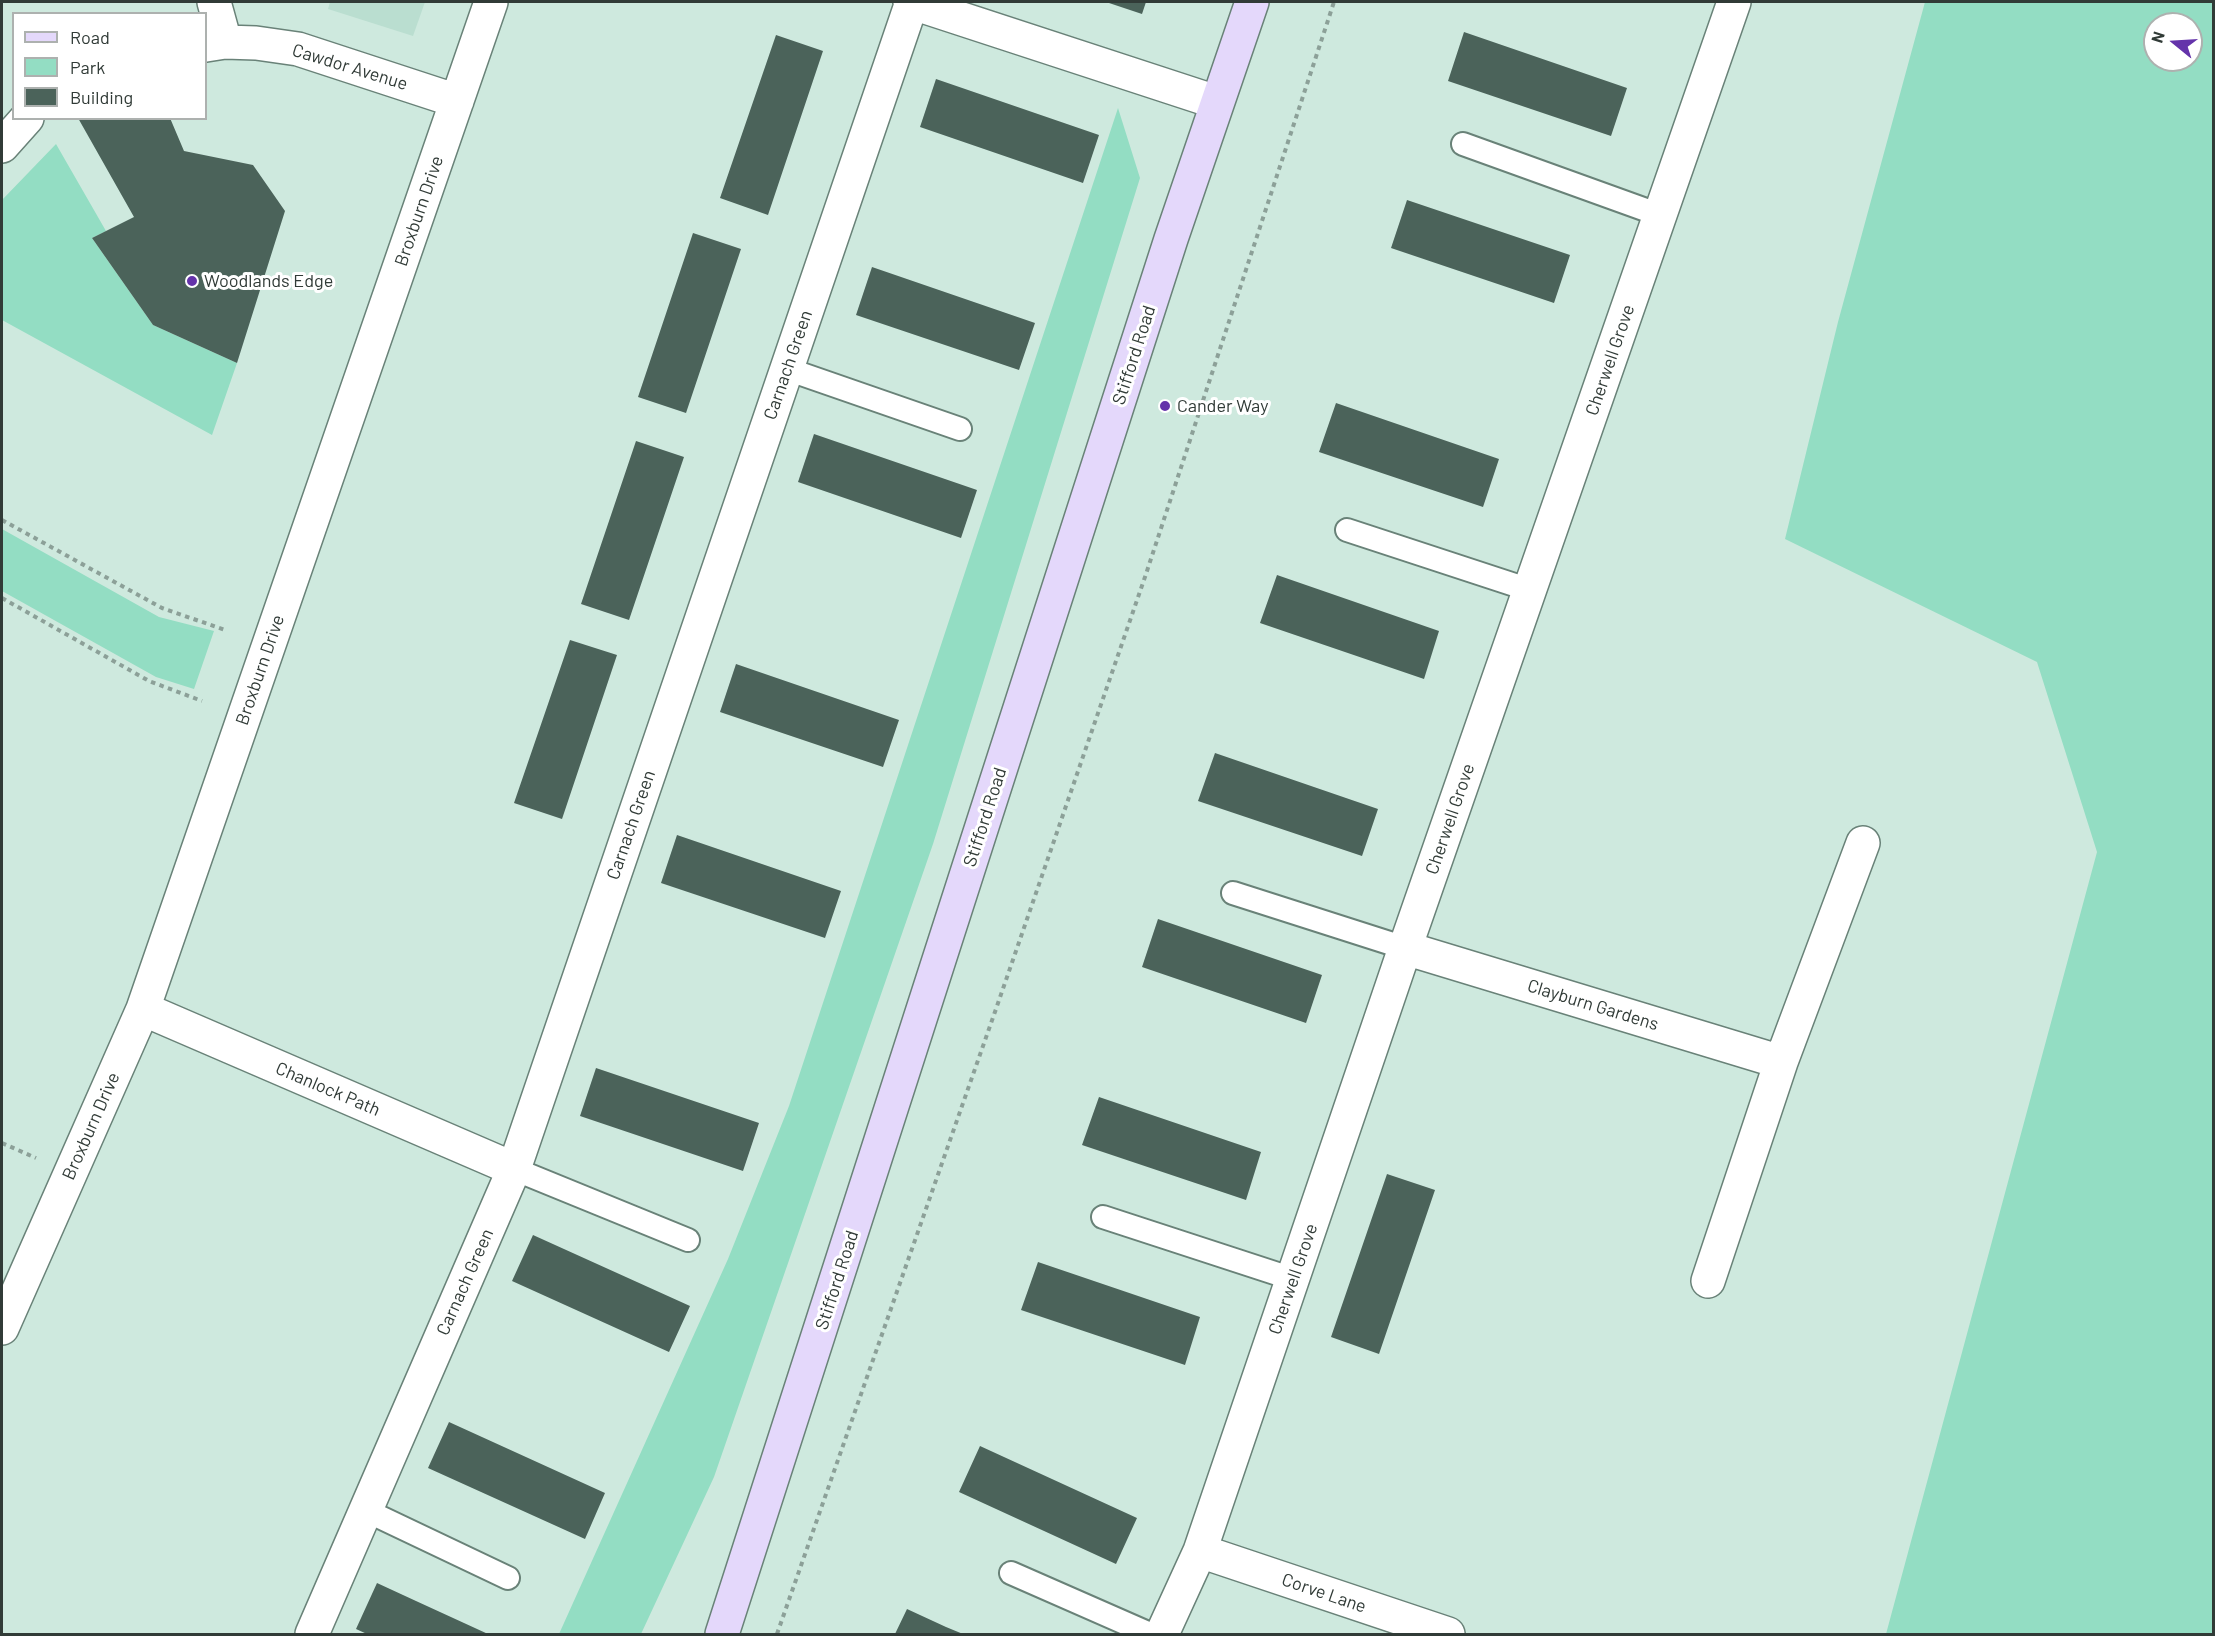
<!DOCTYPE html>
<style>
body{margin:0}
#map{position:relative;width:2215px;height:1636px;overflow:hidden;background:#cee9de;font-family:Barlow,sans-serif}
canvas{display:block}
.frame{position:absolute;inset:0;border:3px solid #313b37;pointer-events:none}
.legend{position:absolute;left:12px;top:12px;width:195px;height:108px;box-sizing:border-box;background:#fff;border:2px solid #adb1af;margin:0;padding:8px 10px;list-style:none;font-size:18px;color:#313b37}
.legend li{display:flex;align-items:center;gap:12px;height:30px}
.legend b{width:30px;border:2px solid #adb1af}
.north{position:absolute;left:2143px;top:12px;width:60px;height:60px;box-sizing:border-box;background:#fff;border:2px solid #adb1af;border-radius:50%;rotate:288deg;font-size:16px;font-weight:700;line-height:24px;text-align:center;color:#313b37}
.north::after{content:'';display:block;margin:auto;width:21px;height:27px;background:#6433aa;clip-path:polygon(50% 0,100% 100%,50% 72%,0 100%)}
</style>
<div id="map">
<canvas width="2215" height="1636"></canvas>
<div class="frame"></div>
<ul class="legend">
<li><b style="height:8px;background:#e4d8fb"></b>Road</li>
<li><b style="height:16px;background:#93ddc3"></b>Park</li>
<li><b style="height:16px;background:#4b635a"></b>Building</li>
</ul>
<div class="north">N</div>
</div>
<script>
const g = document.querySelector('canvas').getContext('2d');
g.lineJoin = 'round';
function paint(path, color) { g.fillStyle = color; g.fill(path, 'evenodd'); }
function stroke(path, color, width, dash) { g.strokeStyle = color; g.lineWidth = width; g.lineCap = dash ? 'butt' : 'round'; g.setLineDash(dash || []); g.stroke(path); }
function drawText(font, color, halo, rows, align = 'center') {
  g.font = font + ' Barlow,sans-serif'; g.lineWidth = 6; g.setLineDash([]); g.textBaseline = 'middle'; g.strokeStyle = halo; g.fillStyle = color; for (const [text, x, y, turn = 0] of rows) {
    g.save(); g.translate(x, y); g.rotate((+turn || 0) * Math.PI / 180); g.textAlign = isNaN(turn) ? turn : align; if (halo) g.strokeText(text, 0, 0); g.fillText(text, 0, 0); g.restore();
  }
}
const built = new Path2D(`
 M330,2H425L413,36L328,9Z`);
const green = new Path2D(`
 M1925,2H2213V1634H1886L2097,852L2037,662L1785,539L1838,322ZM2155,24H2191V60H2155Z
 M1118,108L1140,178L933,844L714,1477L641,1634H559L728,1259L789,1106Z
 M56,144L106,231L92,238L153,325L237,363L212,435L2,320V200Z
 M2,529L159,617L214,631L194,689L156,677L2,591Z`);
const building = new Path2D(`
 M1106,2H1146L1142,14Z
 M1464,32L1627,88L1611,136L1448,81Z
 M776,35L823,51L768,215L720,198Z
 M936,79L1099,135L1083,183L920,127Z
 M78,118H170L184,151L253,165L285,211L237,363L153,325L92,238L134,217Z
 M1407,200L1570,255L1554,303L1391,248Z
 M693,233L741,249L686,413L638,397Z
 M872,267L1035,323L1019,370L856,315Z
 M1336,403L1499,459L1483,507L1319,452Z
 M814,434L977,490L961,538L798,482Z
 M636,441L684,457L629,620L581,604Z
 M1277,575L1439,631L1424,679L1260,623Z
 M570,640L617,655L562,819L514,803Z
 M736,664L899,720L883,767L720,712Z
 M1215,753L1378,809L1362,856L1198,801Z
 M677,835L841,891L825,938L661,883Z
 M1158,919L1322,975L1306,1023L1142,967Z
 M596,1068L759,1123L743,1171L580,1116Z
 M1099,1097L1261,1152L1246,1200L1082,1145Z
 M1387,1174L1435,1190L1379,1354L1331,1337Z
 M533,1235L690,1306L669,1352L512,1281Z
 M1038,1262L1200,1317L1185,1365L1021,1310Z
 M449,1422L605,1493L585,1539L428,1468Z
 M980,1446L1137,1518L1116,1564L959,1492Z
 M377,1583L416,1601L488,1634H367L356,1629Z
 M907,1609L946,1627L963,1634H895Z`);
const path = new Path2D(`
 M2,520L162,608L225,630
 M2,598L149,681L202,701
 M2,1143L36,1158
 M777,1634L996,1009L1146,574L1334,2`);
const service = new Path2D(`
 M1463,144L1660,215
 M787,369L960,429
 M1347,530L1530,590
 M1233,893L1405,948
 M514,1169L688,1240
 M1103,1217L1293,1279
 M365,1510L508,1578
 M1011,1573L1150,1634`);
const minor = new Path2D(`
 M214,2L225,42
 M910,2L1216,102
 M206,45L225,42L256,43L298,49L457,101
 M2,146L27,118
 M1405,948L1781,1062L1708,1281
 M143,1009L514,1169
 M1781,1062L1863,843
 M2,1328L143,1009L491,2
 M1200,1551L1448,1634
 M312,1634L514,1169L912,2
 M1162,1634L1200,1551L1405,948L1734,2`);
const secondary = new Path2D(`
 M722,1634L1171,239L1252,2`);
const markers = [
 [192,281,6,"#6433aa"],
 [1165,406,6,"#6433aa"]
];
const streetNames = [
 ["Cawdor Avenue",350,67,17],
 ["Broxburn Drive",419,211,-71],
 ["Stifford Road",1134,355,-72],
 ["Cherwell Grove",1610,360,-71],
 ["Carnach Green",788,365,-71],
 ["Broxburn Drive",260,670,-71],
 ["Stifford Road",985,817,-72],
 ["Cherwell Grove",1450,819,-71],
 ["Carnach Green",631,825,-71],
 ["Clayburn Gardens",1593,1005,17],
 ["Chanlock Path",328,1089,23],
 ["Broxburn Drive",91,1126,-66],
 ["Cherwell Grove",1293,1279,-71],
 ["Stifford Road",837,1280,-72],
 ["Carnach Green",465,1282,-66],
 ["Corve Lane",1324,1593,19]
];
const poiNames = [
 ["Woodlands Edge",204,281],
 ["Cander Way",1177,406]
];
paint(built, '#baded0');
paint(green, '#93ddc3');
paint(building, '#4b635a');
stroke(service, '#698278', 26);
stroke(minor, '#698278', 36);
stroke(secondary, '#698278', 36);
stroke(path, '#8ca098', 4, [4.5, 4.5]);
stroke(service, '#fff', 22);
stroke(minor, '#fff', 33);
stroke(secondary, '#e4d8fb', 33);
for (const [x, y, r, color] of markers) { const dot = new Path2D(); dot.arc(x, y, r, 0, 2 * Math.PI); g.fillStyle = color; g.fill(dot); stroke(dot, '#fff', 2); }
drawText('18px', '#313b37', '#fff', streetNames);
drawText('18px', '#313b37', '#fff', poiNames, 'left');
</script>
